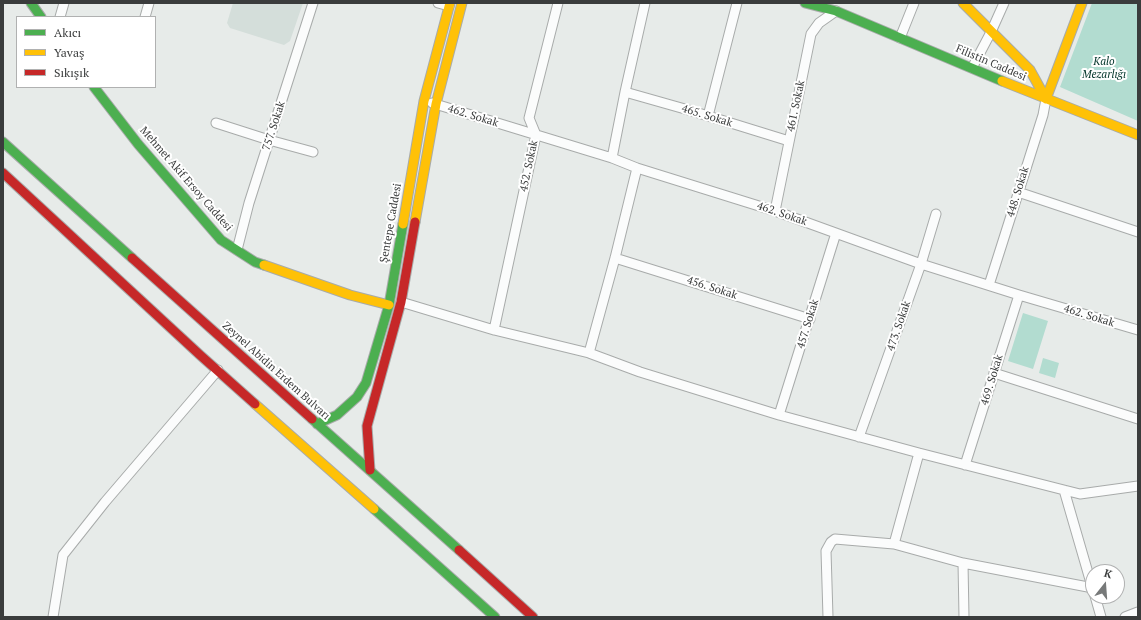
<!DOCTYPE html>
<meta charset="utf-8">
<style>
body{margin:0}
#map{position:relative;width:1141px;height:620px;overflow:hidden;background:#e7ebe9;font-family:"PT Serif",serif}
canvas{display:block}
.frame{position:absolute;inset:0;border:4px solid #3a3c3c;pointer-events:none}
.legend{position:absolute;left:16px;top:16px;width:140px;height:72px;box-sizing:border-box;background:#fff;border:1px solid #b0b1b1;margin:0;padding:5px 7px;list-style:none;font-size:12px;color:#3a3c3c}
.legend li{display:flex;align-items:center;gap:8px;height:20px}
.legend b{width:20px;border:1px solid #b0b1b1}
.north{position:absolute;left:1085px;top:564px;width:40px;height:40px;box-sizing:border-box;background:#fff;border:1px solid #b0b1b1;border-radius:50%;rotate:17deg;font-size:11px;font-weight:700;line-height:16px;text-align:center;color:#3a3c3c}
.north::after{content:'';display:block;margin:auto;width:14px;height:18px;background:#777979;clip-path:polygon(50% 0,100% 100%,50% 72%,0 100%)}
</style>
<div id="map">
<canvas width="1141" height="620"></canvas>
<div class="frame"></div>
<ul class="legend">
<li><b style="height:5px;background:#4caf50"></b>Akıcı</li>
<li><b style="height:5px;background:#ffc107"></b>Yavaş</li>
<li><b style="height:5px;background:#c62828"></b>Sıkışık</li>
</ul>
<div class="north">K</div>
</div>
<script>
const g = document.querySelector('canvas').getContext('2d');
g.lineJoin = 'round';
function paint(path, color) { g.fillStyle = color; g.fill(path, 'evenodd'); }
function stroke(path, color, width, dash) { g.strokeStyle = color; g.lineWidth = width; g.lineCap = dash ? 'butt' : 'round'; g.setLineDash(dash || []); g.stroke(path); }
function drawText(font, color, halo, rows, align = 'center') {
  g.font = font + ' "PT Serif",serif'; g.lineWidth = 4; g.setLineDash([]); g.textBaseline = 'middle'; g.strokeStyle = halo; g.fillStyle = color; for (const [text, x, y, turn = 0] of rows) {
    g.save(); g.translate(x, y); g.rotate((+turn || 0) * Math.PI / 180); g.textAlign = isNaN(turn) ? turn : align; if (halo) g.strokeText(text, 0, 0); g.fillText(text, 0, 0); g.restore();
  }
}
const built = new Path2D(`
 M233,3H303L290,41L284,45L230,28L227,23Z`);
const green = new Path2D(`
 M1092,3H1138V121L1060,87Z
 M1023,313L1048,321L1033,369L1008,361Z
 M1043,358L1059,363L1055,378L1039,373Z`);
const street = new Path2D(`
 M438,3L449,6
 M60,17L64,3
 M145,17L149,3
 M900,38L914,3
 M972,68L991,32L1004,3
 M625,92L692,111L789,141
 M432,103L612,158L637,168L775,211L921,264L1019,295L1138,330
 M708,116L737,3
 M216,123L269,140L313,152
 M612,158L625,92L645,3
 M1018,192L1138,232
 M775,211L811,34L819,23L836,11
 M237,250L249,203L313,3
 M615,258L810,319
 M989,285L1043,115L1046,99
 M401,302L494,330L589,353L640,372L779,415L919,453L1064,490L1080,494L1138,486
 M494,330L536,135L529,118L558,3
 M589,353L615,258L637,168
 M994,373L1138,419
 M779,415L836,233
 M859,437L921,264L936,214
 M965,465L1019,295
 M1064,490L1093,590
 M894,544L919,453
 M963,563L964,617
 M1095,596L1101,617
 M53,617L63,555L105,502L218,370
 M828,617L826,551L831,542L835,539L894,544L963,563L1093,588
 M1125,617L1138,612`);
const fast = new Path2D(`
 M31,3L41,17
 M805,3L836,11L1002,81
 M94,87L138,144L221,240L255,262L264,265
 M3,142L132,258
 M312,419L459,550
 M317,424L337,415L357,397L366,383L389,305L403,224
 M374,509L495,617`);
const slow = new Path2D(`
 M963,3L1030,70L1046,99
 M1002,81L1138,135
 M1046,99L1082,3
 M415,222L436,104L462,3
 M403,224L424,101L450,3
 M264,265L350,295L389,305
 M255,404L374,509`);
const jam = new Path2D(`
 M3,173L200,355L255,404
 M132,258L312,419
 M370,470L367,426L401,302L415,222
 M459,550L533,617`);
const parkNames = [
 ["Kalo",1104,62],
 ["Mezarlığı",1104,75]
];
const streetNames = [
 ["Filistin Caddesi",991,63,23],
 ["461. Sokak",796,106,-78],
 ["462. Sokak",473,116,17],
 ["465. Sokak",707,116,17],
 ["757. Sokak",274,126,-72],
 ["452. Sokak",529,166,-78],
 ["Mehmet Akif Ersoy Caddesi",186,179,49],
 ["448. Sokak",1018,192,-73],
 ["462. Sokak",782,214,19],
 ["Şentepe Caddesi",391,223,-80],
 ["456. Sokak",712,288,18],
 ["462. Sokak",1089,316,17],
 ["457. Sokak",808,324,-73],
 ["473. Sokak",899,326,-71],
 ["Zeynel Abidin Erdem Bulvarı",276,371,42],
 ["469. Sokak",992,380,-73]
];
paint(built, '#d4deda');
paint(green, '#b2dcd0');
stroke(street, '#a8abaa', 11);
stroke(fast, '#a8abaa', 11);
stroke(slow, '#a8abaa', 11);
stroke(jam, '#a8abaa', 11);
stroke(street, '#fbfcfc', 9);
stroke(fast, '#4caf50', 9);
stroke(slow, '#ffc107', 9);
stroke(jam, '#c62828', 9);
drawText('italic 11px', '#003429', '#fff', parkNames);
drawText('11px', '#3a3c3c', '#fff', streetNames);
</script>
